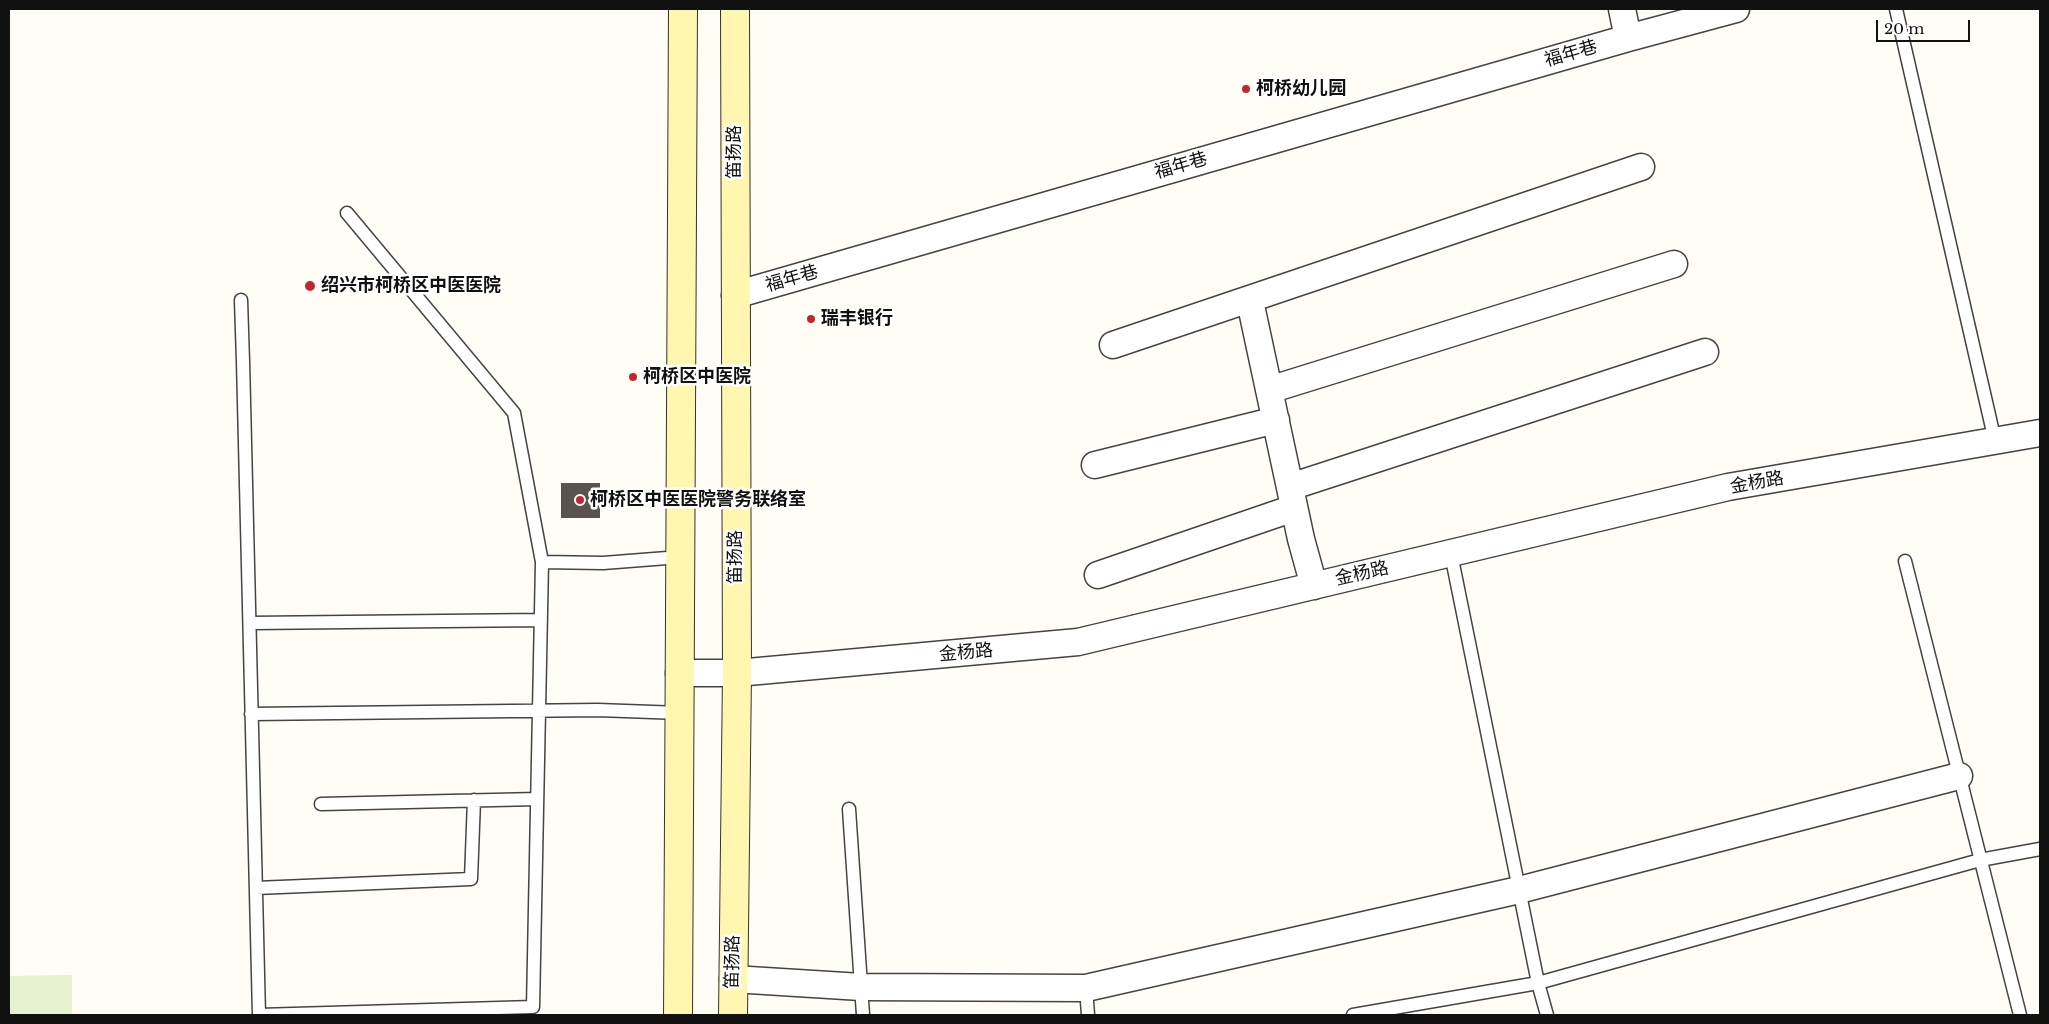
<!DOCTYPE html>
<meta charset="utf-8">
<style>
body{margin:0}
#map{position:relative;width:2049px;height:1024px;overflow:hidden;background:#fffdf5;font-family:"Libre Baskerville",serif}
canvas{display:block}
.frame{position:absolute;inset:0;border:10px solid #111;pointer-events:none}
.scale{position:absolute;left:1876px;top:20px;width:94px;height:22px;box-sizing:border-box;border:2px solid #111;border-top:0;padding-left:6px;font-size:15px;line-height:18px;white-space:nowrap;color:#111;-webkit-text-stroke:4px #fff;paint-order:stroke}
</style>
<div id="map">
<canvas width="2049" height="1024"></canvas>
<div class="frame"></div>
<div class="scale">20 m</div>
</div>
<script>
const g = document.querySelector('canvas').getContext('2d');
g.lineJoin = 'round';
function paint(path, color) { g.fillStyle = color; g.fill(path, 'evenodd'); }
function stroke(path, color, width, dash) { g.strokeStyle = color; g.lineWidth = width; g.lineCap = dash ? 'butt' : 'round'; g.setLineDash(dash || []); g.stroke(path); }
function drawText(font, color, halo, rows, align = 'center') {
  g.font = font + ' "Libre Baskerville","Noto Sans SC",serif'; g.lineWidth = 5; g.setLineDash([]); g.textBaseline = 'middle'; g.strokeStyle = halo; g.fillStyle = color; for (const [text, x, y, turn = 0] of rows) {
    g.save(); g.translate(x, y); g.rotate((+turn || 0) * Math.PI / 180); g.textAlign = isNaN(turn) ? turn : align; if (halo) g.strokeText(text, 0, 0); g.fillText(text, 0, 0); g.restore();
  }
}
const pitch = new Path2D(`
 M72,975V1015H9V976Z`);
const building = new Path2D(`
 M561,483H600V518H561Z`);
const lane = new Path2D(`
 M1896,9L1995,441
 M241,300C249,538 254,776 259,1015L533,1007L542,562L514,413L347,213
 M1451,554L1538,983L1547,1015
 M1905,561L2020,1015
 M542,562L603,563L680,557
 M251,623L541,620
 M251,714L598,710L680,713
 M321,804L537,799
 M849,809L863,1015
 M256,888L471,879L474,800
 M1086,988L1088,1015
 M1353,1015L1538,983L1980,860L2040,849`);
const street = new Path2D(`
 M1622,9L1628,38
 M735,295L1628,38L1736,9
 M1250,301L1301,539L1314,586
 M1113,345L1641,167
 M1269,390L1674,264
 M1095,465L1276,420
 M1290,487L1705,352
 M1098,575L1294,508
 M679,673H737L1078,642L1728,487L2040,433
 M733,979L861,987L1086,988L1519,890L1959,776`);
const secondary = new Path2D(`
 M678,1015L683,9
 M733,1015L737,673L735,9`);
const markers = [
 [1246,89,5,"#c4262e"],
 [310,286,6,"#c4262e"],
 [811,319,5,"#c4262e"],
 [633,377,5,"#c4262e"],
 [580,500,5,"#c4262e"]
];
const streetNames = [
 ["福年巷",1571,54,-16],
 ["笛扬路",735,152,-90],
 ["福年巷",1181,166,-16],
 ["福年巷",792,279,-16],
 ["金杨路",1757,483,-10],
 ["笛扬路",736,557,-90],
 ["金杨路",1362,574,-13],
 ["金杨路",966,653,-5],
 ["笛扬路",733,962,-89]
];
const poiNames = [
 ["柯桥幼儿园",1256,89],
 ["绍兴市柯桥区中医医院",321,286],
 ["瑞丰银行",821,319],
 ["柯桥区中医院",643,377],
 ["柯桥区中医医院警务联络室",590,500]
];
paint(pitch, '#e6f2cf');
paint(building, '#5a524d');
stroke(lane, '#444', 15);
stroke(street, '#444', 29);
stroke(secondary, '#333', 30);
stroke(lane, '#fff', 12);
stroke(street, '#fff', 26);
stroke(secondary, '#fff6b0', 28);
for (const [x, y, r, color] of markers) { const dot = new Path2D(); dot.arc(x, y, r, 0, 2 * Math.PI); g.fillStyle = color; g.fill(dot); stroke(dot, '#fff', 2); }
drawText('18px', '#111', '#fff', streetNames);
drawText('bold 18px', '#111', '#fff', poiNames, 'left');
</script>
